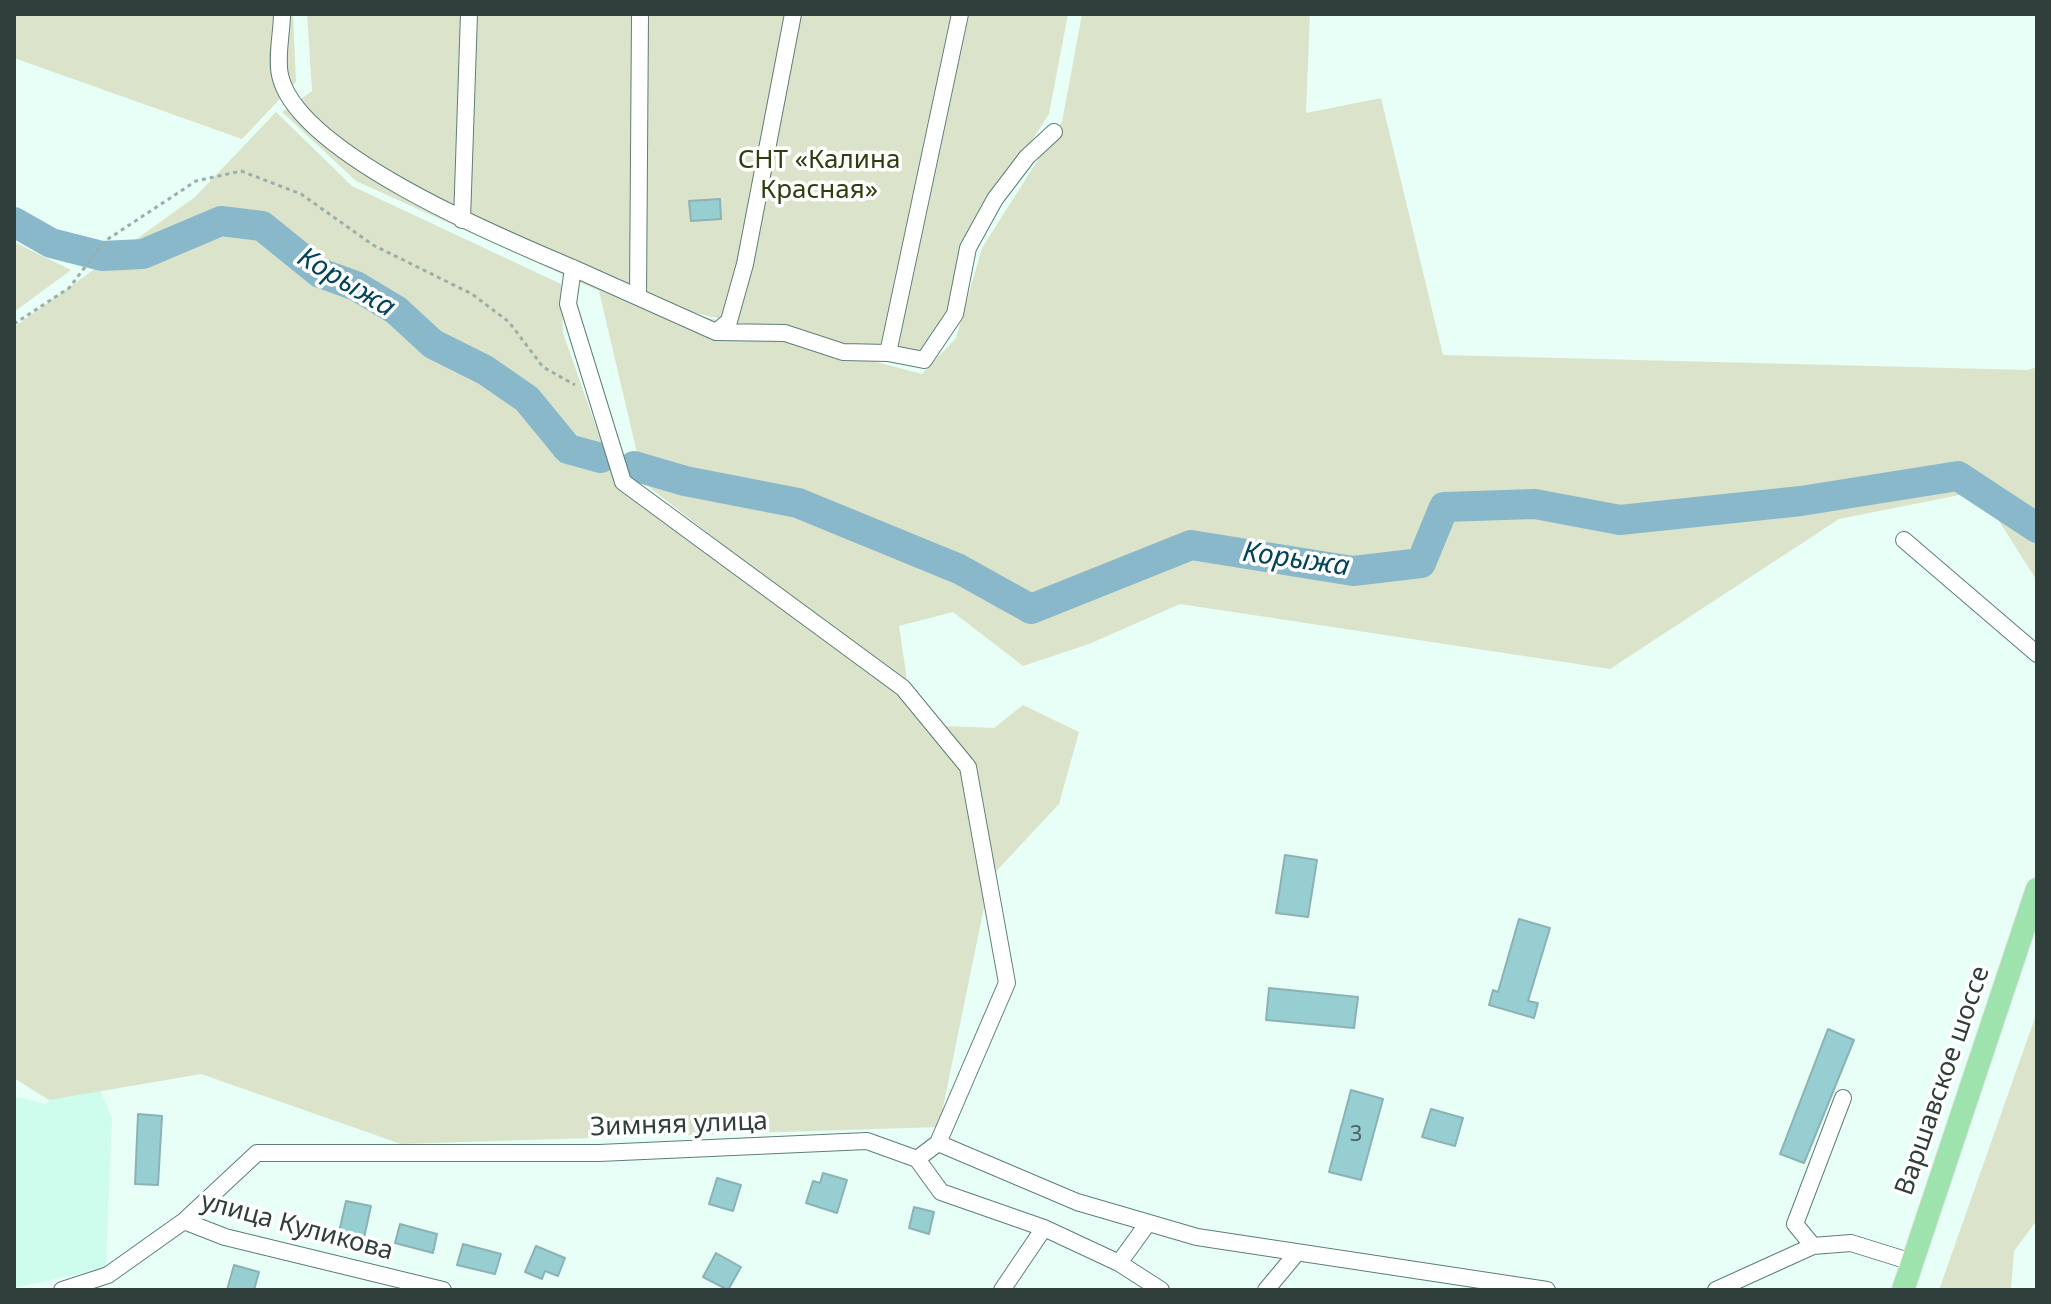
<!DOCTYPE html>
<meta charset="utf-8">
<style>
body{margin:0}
#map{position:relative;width:2051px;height:1304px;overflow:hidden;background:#e8fff7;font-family:"Noto Sans",sans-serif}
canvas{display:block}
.frame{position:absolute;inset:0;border:16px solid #303f3b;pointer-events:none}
</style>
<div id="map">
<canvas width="2051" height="1304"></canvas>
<div class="frame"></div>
</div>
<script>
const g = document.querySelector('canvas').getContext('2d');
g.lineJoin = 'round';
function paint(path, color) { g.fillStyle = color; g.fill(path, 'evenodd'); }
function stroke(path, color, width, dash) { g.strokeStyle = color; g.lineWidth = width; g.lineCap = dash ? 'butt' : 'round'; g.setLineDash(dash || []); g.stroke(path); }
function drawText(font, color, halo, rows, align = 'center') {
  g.font = font + ' "Noto Sans",sans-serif'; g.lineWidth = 7; g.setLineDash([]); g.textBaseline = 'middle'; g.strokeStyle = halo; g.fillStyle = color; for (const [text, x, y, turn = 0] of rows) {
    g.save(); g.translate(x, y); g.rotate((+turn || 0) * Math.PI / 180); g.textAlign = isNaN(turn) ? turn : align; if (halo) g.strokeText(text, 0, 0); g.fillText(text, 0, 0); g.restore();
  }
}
const built = new Path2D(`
 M77,1065L93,1075L112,1117L106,1268L14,1288V1096L46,1104Z`);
const green = new Path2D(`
 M14,14H293L296,82L242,139L14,58Z
 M307,14H1068L1049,114L962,249L951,331L926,368L633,298L922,374L956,338L982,248L1062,122L1082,14H1310L1306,113L1381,98L1443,355L2028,370L2037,367V581L1980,491L1839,519L1610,669L1180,604L1089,644L1023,666L953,612L899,626L907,680L783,592L644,483L599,291L356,181L282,112L312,91Z
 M276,112L352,186L561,284L563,333L618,489L945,726L994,728L1023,705L1079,732L1059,804L990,878L939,1127L401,1144L201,1074L49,1100L14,1078V327L195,197Z
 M14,242L71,270L14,312Z
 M2037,1012V1220L2014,1251L2011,1290H1939Z`);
const river = new Path2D(`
 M14,222L51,243L102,256L143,254L221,221L262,226L320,273L356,286L396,310L433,344L485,370L527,399L568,449L601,458
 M634,466L685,481L798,503L959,569L1031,609L1191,545L1353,571L1421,563L1444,507L1535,504L1620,520L1801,501L1958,476L2037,528`);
const building = new Path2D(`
 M720,199L721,219L691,221L689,201Z
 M1285,855L1317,860L1308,917L1276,913Z
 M1519,919L1550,928L1528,1001L1538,1003L1534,1018L1489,1005L1493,990L1498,992Z
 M1269,988L1358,997L1354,1028L1266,1020Z
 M1828,1029L1854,1040L1804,1163L1780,1154Z
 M1351,1090L1383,1099L1361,1180L1329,1172Z
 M1431,1109L1463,1118L1455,1146L1422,1137Z
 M138,1114L162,1116L158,1185L135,1184Z
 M823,1173L847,1180L837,1213L806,1203L813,1181L820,1183Z
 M717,1178L741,1185L733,1211L709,1204Z
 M346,1201L371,1206L364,1238L339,1232Z
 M914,1207L934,1212L929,1234L909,1228Z
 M400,1224L437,1234L433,1253L395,1243Z
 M463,1244L501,1254L495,1274L457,1265Z
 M536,1246L565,1258L558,1276L545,1271L542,1279L525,1272Z
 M716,1253L741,1267L728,1290L703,1277Z
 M234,1265L259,1272L254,1290H227Z`);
const path = new Path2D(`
 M14,324L69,288L105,241L196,181L241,171L301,194L373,245L472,294L509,322L543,367L575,385`);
const minor = new Path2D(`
 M282,14C282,32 276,57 280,75C296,153 504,239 573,268
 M793,14L745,264L729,321L716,332L573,268L568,304L623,482L903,688L968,767L1007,983L938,1143
 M462,220L469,14
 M638,296L640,14
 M716,332L785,333L843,352L888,353L960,14
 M888,353L924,360L955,314L968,248L995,199L1027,157L1054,132
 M1904,540L2037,654
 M917,1159L938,1143L1077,1202L1197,1237L1547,1290
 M184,1221L257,1153H599L867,1141L917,1159L941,1192L1044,1228L1119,1263L1161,1290
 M1813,1246L1795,1224L1843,1098
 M1119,1263L1148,1223
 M62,1290L108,1275L184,1221L225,1237L443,1290
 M1002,1290L1044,1228
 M1266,1290L1296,1254
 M1716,1290L1813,1246L1851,1243L1912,1262`);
const major = new Path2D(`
 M1903,1290L2037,889`);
const numberNames = [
 ["3",1356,1135]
];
const parkNames = [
 ["СНТ «Калина",819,161],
 ["Красная»",819,191]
];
const streetNames = [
 ["Варшавское шоссе",1943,1081,-71],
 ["Зимняя улица",679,1125,-2],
 ["улица Куликова",297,1227,15]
];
const waterNames = [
 ["Корыжа",346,283,31],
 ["Корыжа",1296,560,8]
];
paint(built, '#cefdee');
paint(green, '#dbe4cb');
stroke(river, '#89b8cb', 30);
paint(building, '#97ced1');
stroke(building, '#8bb2b4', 2);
stroke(minor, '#5d7f75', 18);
stroke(major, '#dee0e0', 24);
stroke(path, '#9bafa9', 3, [4, 4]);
stroke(minor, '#fff', 16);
stroke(major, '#9ee2ad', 22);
drawText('22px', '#4a6360', null, numberNames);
drawText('26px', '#313d0e', '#fff', parkNames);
drawText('26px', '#303f3b', '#fff', streetNames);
drawText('italic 28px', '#00455a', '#fff', waterNames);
</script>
